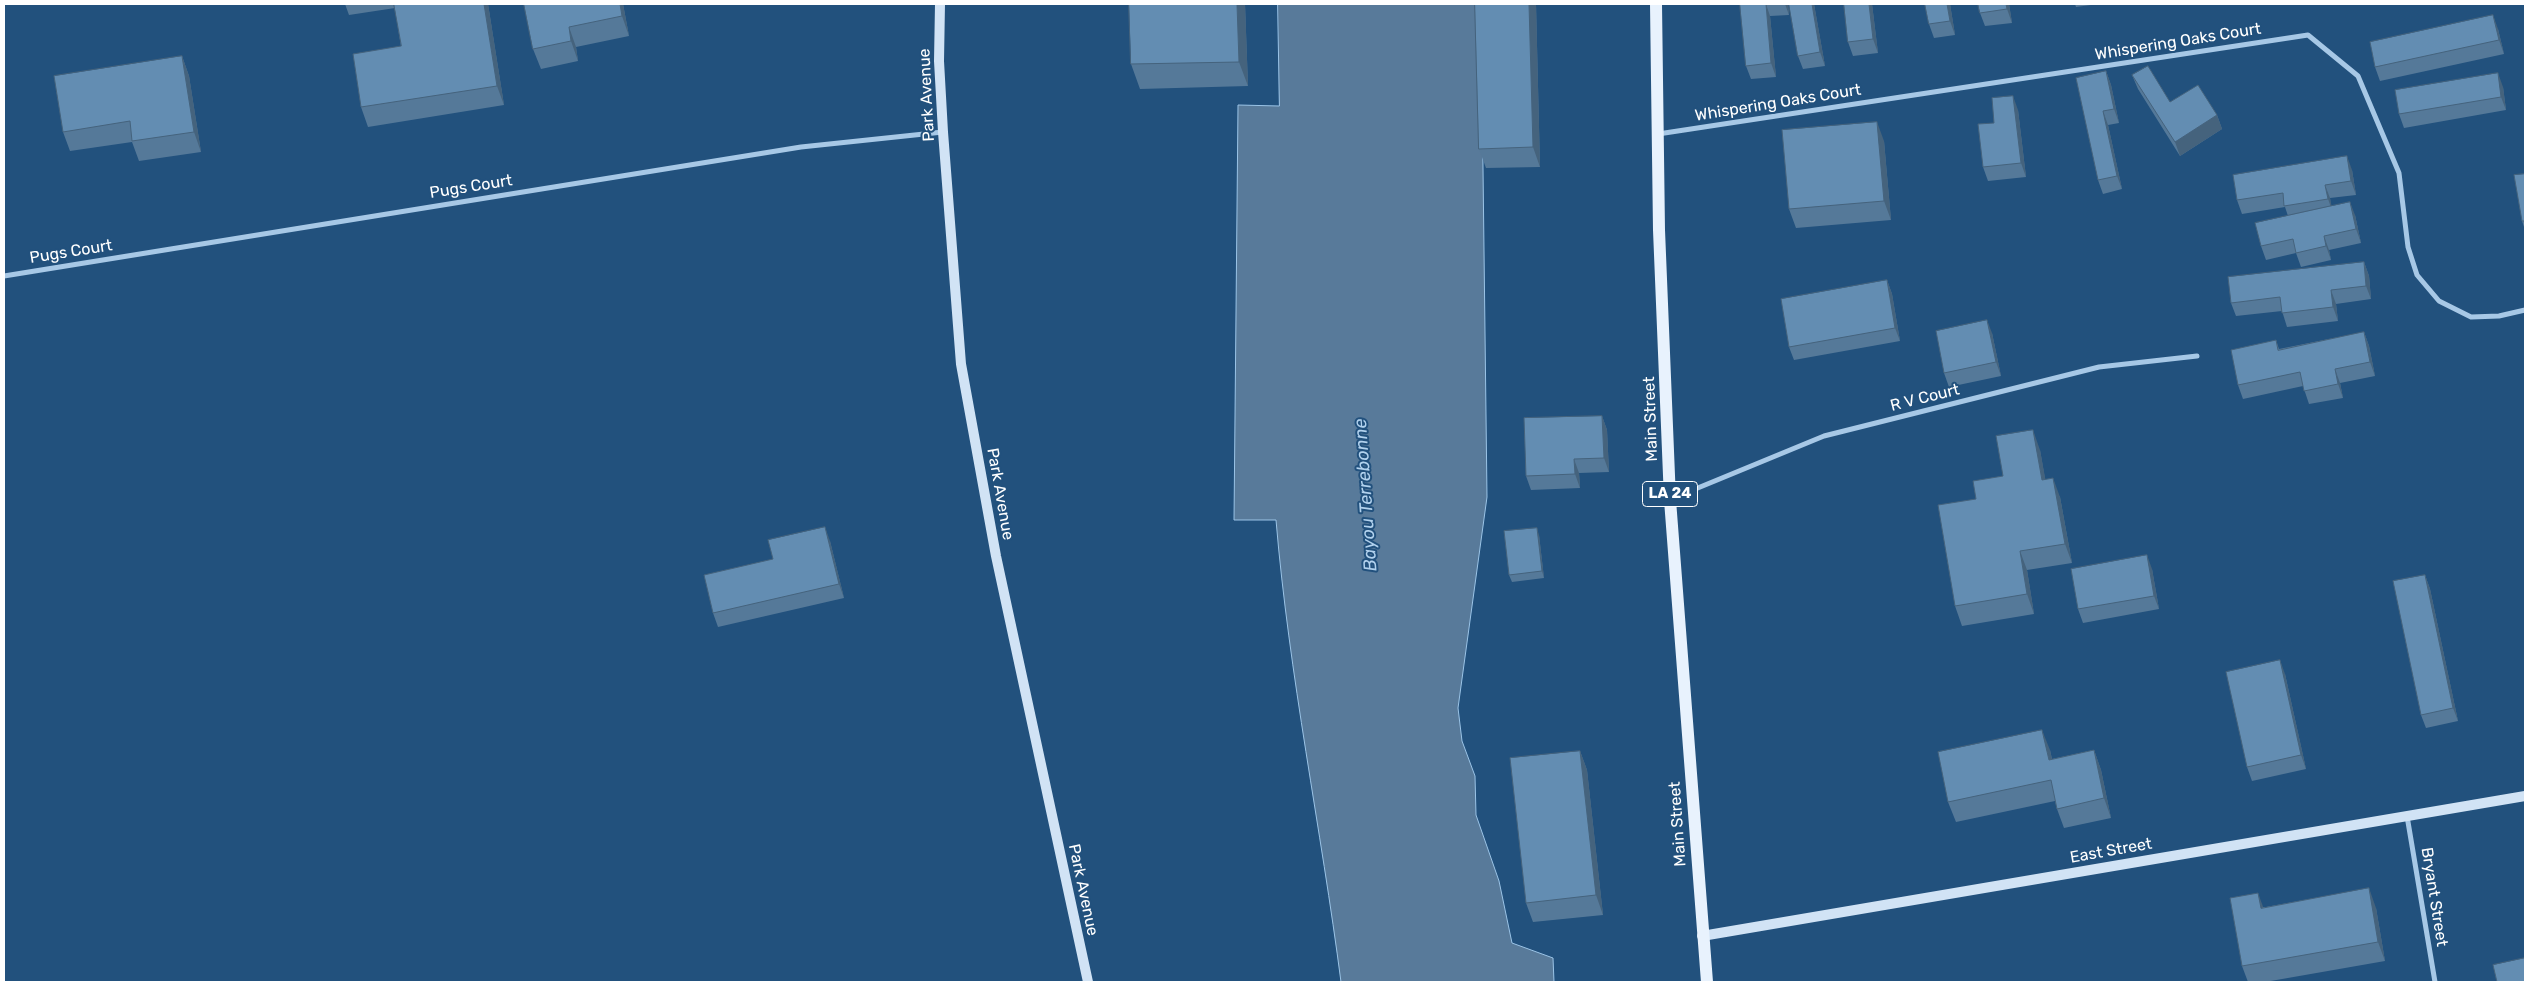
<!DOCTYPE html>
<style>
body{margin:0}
#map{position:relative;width:2529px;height:986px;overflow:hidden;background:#22517d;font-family:Rubik,sans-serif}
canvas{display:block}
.frame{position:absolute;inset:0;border:5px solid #fff;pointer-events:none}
</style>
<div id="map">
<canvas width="2529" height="986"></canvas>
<div class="frame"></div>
</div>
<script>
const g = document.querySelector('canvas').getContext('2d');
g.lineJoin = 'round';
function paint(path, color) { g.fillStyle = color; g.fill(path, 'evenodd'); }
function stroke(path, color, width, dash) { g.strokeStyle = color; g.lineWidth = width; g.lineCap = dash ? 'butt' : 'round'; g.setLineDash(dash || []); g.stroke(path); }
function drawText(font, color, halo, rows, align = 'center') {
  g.font = font + ' Rubik,sans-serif'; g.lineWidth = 4; g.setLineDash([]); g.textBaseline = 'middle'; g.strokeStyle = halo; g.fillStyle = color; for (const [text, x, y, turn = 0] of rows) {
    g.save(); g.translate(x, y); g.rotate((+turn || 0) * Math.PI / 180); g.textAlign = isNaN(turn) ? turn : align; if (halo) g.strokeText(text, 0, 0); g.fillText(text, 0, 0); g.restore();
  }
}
const water = new Path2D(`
 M1278,4H1481L1487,497L1458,708L1462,741L1475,776L1476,815L1499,881L1512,943L1553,958L1554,982H1341C1321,828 1289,675 1276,520H1234L1238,105L1279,106Z`);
const street = new Path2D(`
 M1658,134L2308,35L2358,76L2399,173L2408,247L2417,275L2439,301L2471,317L2499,316L2525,310
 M4,276L801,147L943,132
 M1671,499L1824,436L2099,367L2197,356
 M2407,816L2435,982`);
const secondary = new Path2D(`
 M940,4L939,61L943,132L961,364L996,556L1088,982
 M1702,936L2525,796`);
const primary = new Path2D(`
 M1656,4L1659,230L1670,500L1707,982`);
const wall = new Path2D(`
 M345,4H394L395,8L349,15Z
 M488,4L504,105L368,127L361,107L401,46Z
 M524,4H623L629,36L576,47L578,61L541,69L533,49Z
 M1245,4L1248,86L1140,89L1131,64Z
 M1475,4H1536L1540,167L1486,168L1479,149Z
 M1740,4H1788L1789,15L1770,16L1776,77L1751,79L1746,66Z
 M1789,4H1814L1825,66L1803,69L1798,56Z
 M1844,4H1872L1878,53L1853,56L1848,42Z
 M1925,4H1950L1955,35L1934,38L1929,24Z
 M2009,4L2012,23L1985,26L1980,13Z
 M2075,4H2098L2076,7Z
 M2498,29L2504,54L2380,81L2375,67Z
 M182,56L189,76L201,152L139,161L132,142L70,151L63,132Z
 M2106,71L2111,85L2119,123L2108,125L2122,189L2103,194L2098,180Z
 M2132,75L2170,102L2217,115L2222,129L2180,156L2138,89Z
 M2503,87L2506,110L2404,128L2399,114Z
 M2018,110L2026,177L1988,181L1983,167L1994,123Z
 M1884,141L1891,220L1796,228L1789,209Z
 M2352,170L2356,195L2330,198L2331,206L2355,215L2361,243L2329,250L2331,260L2301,267L2296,253L2266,260L2261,246L2288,216L2285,207L2242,214L2237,200Z
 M2525,174V230L2522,221Z
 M2364,262L2369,276L2371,299L2336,304L2338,321L2287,327L2282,311L2236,316L2231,303Z
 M1887,280L1892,294L1900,341L1794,360L1789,347Z
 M2364,332L2369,346L2375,376L2340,383L2343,398L2309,404L2303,386L2243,399L2238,385L2276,340L2279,349Z
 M1992,333L2001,376L1949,387L1944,373Z
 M1602,416L1607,430L1609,472L1579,473L1580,488L1531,490L1526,476Z
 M2040,450L2045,479L2060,497L2072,563L2027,570L2034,614L1962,626L1955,606L1976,499L2003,476Z
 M1539,535L1544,578L1512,582L1509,575Z
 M830,541L844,598L718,627L713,613L773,559Z
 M2152,569L2159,609L2083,623L2078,609Z
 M2425,575L2430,589L2458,721L2426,728L2421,715Z
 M2285,674L2306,769L2252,781L2247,767Z
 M2050,750L2052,759L2094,750L2101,770L2111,818L2064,828L2057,809L2055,801L1956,822L1948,802Z
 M1580,751L1587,770L1603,915L1533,922L1526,903Z
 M2263,907L2376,908L2385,961L2265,982H2248L2242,966Z`);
const shadedWall = new Path2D(`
 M484,4H488L504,105L497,86Z
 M620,4H623L629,36L622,16Z
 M1237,4H1245L1248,86L1239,62Z
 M1529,4H1536L1540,167L1533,147Z
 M1766,4L1770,16L1776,77L1771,63Z
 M1785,4H1788L1789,15Z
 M1812,4H1814L1825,66L1820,52Z
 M1869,4H1872L1878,53L1873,39Z
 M1947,4H1950L1955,35L1950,21Z
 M2006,4H2009L2012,23L2007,9Z
 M2493,15L2498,29L2504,54L2499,40Z
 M569,27L576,47L578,61L571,41Z
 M182,56L189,76L201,152L194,132Z
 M2106,71L2111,85L2119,123L2114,109Z
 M2498,73L2503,87L2506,110L2501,97Z
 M2013,96L2018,110L2026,177L2021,163Z
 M2103,111L2108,125L2122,189L2117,176Z
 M2217,115L2222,129L2180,156L2175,142Z
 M1877,122L1884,141L1891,220L1884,201Z
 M2347,156L2352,170L2356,195L2351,181Z
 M2325,185L2330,198L2333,213L2328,199Z
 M2350,202L2355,215L2361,243L2356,229Z
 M2324,236L2329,250L2331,260L2326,246Z
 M2364,262L2369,276L2371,299L2366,286Z
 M1887,280L1892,294L1900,341L1895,328Z
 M2331,290L2336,304L2338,321L2333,307Z
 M1987,320L1992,333L2001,376L1996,362Z
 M2364,332L2369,346L2375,376L2370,362Z
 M2335,369L2340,383L2343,398L2338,384Z
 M1602,416L1607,430L1609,472L1604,458Z
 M2033,430L2040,450L2049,499L2042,480Z
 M1574,459L1579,473L1580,488L1575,474Z
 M2053,478L2060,497L2072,563L2065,544Z
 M825,527L830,541L844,598L839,584Z
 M1537,528L1539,535L1544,578L1542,571Z
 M2020,551L2027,570L2034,614L2027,594Z
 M2147,555L2152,569L2159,609L2154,596Z
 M2425,575L2430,589L2458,721L2453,708Z
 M2280,660L2285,674L2306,769L2301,755Z
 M2042,730L2050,750L2056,779L2049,760Z
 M2094,750L2101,770L2111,818L2104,798Z
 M1580,751L1587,770L1603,915L1596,895Z
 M2369,888L2376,908L2385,961L2378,942Z
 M2258,893L2265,912L2261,908Z`);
const building = new Path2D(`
 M394,4H484L497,86L361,107L353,54L401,46Z
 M524,4H620L622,16L569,27L571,41L533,49Z
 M1129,4H1237L1239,62L1131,64Z
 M1475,4H1529L1533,147L1479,149Z
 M1740,4H1766L1771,63L1746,66Z
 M1789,4H1812L1820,52L1798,56Z
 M1844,4H1869L1873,39L1848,42Z
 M1925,4H1947L1950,21L1929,24Z
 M1978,4H2006L2007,9L1980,13Z
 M2493,15L2499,40L2375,67L2370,42Z
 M182,56L194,132L132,141L130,121L63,132L54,76Z
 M2148,66L2170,102L2198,85L2217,115L2175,142L2132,75Z
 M2106,71L2114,109L2103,111L2117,176L2098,180L2076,78Z
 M2498,73L2501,97L2399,114L2395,90Z
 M2013,96L2021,163L1983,167L1978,124L1994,123L1992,98Z
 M1877,122L1884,201L1789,209L1782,130Z
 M2347,156L2351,181L2325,185L2328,199L2284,206L2283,193L2237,200L2233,175Z
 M2525,174V221H2522L2514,175Z
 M2350,202L2356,229L2324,236L2326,246L2296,253L2293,239L2261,246L2255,223Z
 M2364,262L2366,286L2331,290L2333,307L2282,313L2280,297L2231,303L2228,277Z
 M1887,280L1895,328L1789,347L1781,299Z
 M1987,320L1996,362L1944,373L1936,331Z
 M2364,332L2370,362L2335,369L2338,384L2304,391L2300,372L2238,385L2231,350L2276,340L2278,350Z
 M1602,416L1604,458L1574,459L1575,474L1526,476L1524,418Z
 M2033,430L2042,480L2053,478L2065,544L2020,551L2027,594L1955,606L1938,505L1976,499L1973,481L2003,476L1996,436Z
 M825,527L839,584L713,613L704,575L773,559L768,540Z
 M1537,528L1542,571L1509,575L1504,531Z
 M2147,555L2154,596L2078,609L2071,569Z
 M2425,575L2453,708L2421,715L2393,581Z
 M2280,660L2301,755L2247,767L2226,672Z
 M2042,730L2049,760L2094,750L2104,798L2057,809L2051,780L1948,802L1938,752Z
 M1580,751L1596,895L1526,903L1510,758Z
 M2369,888L2378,942L2242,966L2230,898L2258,893L2261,908Z
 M2525,958V982H2497L2493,965Z`);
const shields = [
 [1670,494,55]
];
const shieldNames = [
 ["LA 24",1670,494]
];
const streetNames = [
 ["Whispering Oaks Court",2178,42,-9],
 ["Park Avenue",927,95,-93],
 ["Whispering Oaks Court",1778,103,-9],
 ["Pugs Court",471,187,-9],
 ["Pugs Court",71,252,-9],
 ["R V Court",1925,398,-14],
 ["Main Street",1651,419,-92],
 ["Park Avenue",1000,494,80],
 ["Main Street",1678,824,-94],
 ["East Street",2111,851,-10],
 ["Park Avenue",1083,890,78],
 ["Bryant Street",2434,897,81]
];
const waterNames = [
 ["Bayou Terrebonne",1366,495,-94]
];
paint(water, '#587a9a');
stroke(water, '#9bc4e7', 1);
stroke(street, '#a7c8e6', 5);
stroke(secondary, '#d1e3f5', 10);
stroke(primary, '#e8f2fd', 12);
paint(wall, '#557999');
paint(shadedWall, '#45637d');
paint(building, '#638db2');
stroke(building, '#45637d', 1);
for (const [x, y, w] of shields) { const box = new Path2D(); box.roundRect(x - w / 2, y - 12.5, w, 25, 4); g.fillStyle = '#22517d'; g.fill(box); stroke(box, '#fff', 1); }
drawText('bold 15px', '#fff', null, shieldNames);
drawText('16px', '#fff', '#22517d', streetNames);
drawText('italic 18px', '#b2d2ee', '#22517d', waterNames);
</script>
